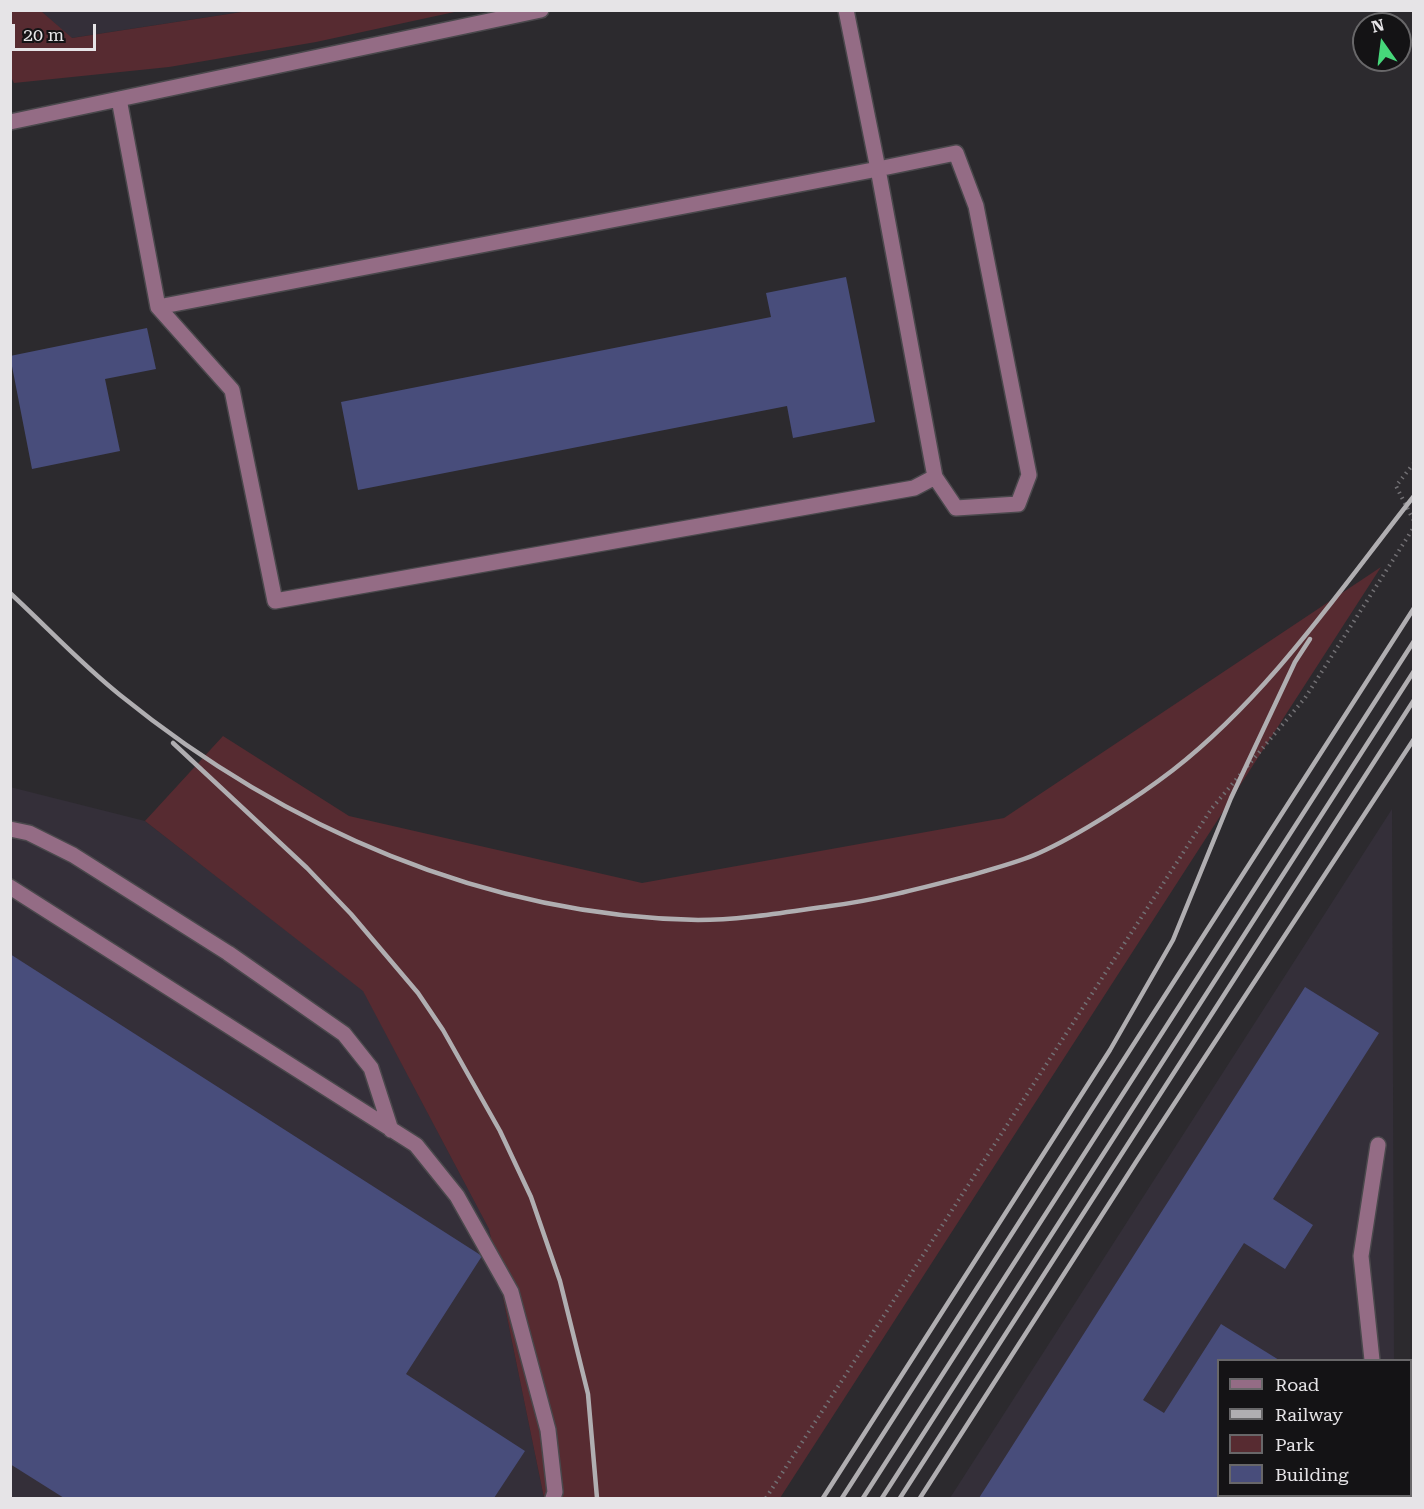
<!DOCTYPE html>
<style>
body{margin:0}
#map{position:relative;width:1424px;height:1509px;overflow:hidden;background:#2c2a2e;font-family:"Roboto Serif",serif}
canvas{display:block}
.frame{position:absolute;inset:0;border:12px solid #e6e4e7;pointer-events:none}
.legend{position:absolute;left:1217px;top:1359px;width:195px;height:138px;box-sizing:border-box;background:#141315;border:2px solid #686769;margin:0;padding:8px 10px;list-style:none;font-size:18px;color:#e6e4e7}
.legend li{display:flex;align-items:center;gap:12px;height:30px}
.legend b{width:30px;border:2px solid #686769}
.north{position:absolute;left:1352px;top:12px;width:60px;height:60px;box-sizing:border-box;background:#141315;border:2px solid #686769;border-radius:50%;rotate:346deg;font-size:16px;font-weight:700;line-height:24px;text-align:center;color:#e6e4e7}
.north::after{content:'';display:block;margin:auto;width:21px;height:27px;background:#46d77a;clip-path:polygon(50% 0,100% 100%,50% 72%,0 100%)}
.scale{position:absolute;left:12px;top:24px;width:84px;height:27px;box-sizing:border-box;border:3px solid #e6e4e7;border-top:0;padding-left:8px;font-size:18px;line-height:21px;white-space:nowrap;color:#e6e4e7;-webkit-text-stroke:4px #141315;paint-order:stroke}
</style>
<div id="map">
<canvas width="1424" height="1509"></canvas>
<div class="frame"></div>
<ul class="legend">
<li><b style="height:8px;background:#946c85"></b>Road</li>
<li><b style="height:8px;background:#b0aeb1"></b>Railway</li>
<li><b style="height:16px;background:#572b31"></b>Park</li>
<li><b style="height:16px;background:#484d7b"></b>Building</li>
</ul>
<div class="north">N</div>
<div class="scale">20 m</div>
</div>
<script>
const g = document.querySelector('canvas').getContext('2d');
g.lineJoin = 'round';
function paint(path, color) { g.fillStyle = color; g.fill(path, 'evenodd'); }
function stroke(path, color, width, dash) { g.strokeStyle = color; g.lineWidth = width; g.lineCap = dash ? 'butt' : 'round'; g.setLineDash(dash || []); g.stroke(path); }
const built = new Path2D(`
 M41,11H248L71,38Z
 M10,787L145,821L363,990L489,1229L544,1498H11Z
 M1392,809L1394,1360H1218V1496H1394V1498H950Z`);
const green = new Path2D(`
 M10,11H41L72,38L248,11H459L316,42L169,67L14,83L10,75Z
 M1381,567L780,1498H544L489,1229L363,991L145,821L223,736L349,816L642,883L1004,818Z`);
const building = new Path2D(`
 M846,277L875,422L793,438L787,406L358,490L341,402L771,317L766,293Z
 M147,328L156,369L105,379L120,451L32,469L10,356Z
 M10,954L482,1256L406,1374L525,1451L494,1498H64L10,1464Z
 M1305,987L1379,1033L1273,1199L1313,1225L1285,1269L1244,1243L1143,1400L1164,1413L1221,1324L1279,1360H1218V1496H1258L1256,1498H979Z`);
const path = new Path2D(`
 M1414,463L1396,486L1414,521
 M766,1498L1212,808L1305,698L1414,527`);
const minor = new Path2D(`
 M119,99L158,307L232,390L275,601L914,488L935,477
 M10,122L541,10
 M956,153L976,206L1029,475L1018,504L956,508L935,477L878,169Z
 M158,307L878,169L846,10
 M10,829L29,833L73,855L228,953L344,1034L371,1068L391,1130
 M10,887L416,1145L457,1196L511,1292L548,1430L555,1492L553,1498
 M1372,1360L1361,1256L1378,1145
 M1340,1498L1341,1496`);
const rail = new Path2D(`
 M10,593C47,627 81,664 120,695C284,828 485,916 698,920C742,920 786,912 830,906C877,900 922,888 968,876C991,869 1017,863 1039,853C1079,835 1138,797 1173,770C1269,695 1339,591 1414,496
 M173,743L307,868L351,914L418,993L443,1030L500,1131L531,1197L560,1281L588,1394L597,1498
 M823,1498L1110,1050L1173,940L1231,798L1295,662L1310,639
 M842,1498L1414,608
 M863,1498L1414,641
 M882,1498L1414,671
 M900,1498L1414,700
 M920,1498L1136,1162L1414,739`);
paint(built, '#342f39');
paint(green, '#572b31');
paint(building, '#484d7b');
stroke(minor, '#4a484c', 18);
stroke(path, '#727074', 4, [1.5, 4.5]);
stroke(minor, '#946c85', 15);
stroke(rail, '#b0aeb1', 4.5);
</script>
